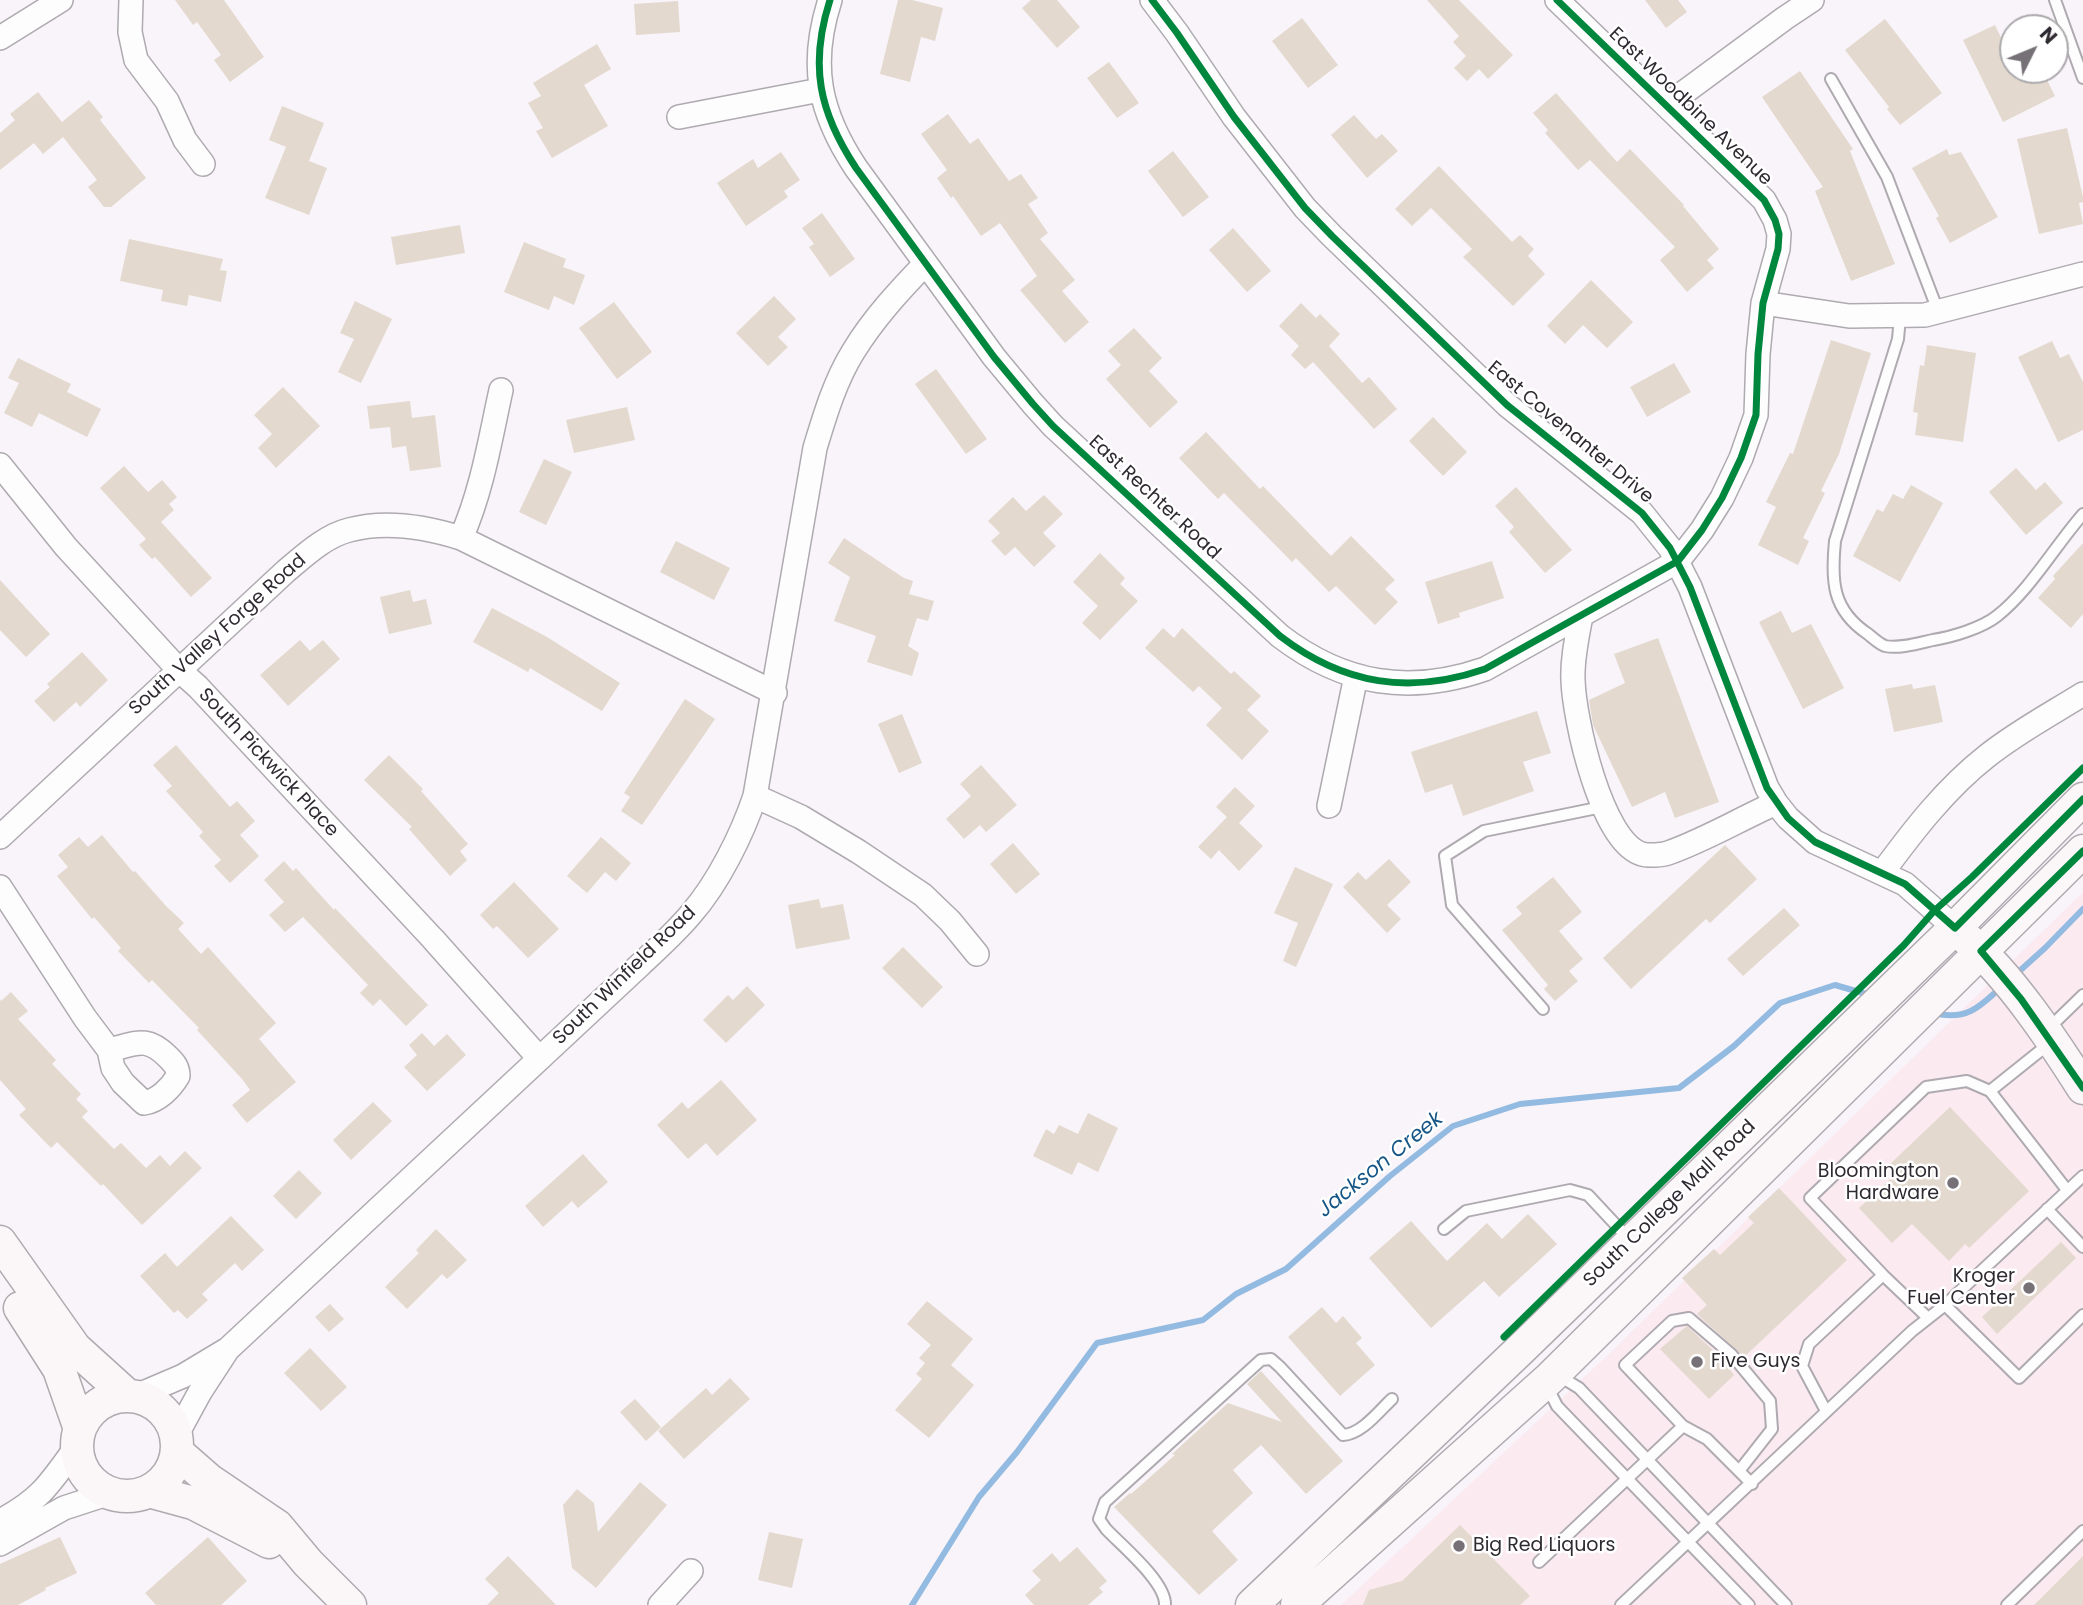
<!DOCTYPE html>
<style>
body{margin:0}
#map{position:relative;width:2083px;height:1605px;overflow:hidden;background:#f8f4f9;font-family:Poppins,sans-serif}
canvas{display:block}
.north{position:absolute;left:1999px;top:14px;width:70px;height:70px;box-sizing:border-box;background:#fff;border:2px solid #acaaad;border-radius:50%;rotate:47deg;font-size:19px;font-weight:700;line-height:28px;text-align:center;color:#2f2a31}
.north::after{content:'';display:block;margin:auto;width:24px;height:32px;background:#757177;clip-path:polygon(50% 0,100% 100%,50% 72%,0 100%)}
</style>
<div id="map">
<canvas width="2083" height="1605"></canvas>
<div class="north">N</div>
</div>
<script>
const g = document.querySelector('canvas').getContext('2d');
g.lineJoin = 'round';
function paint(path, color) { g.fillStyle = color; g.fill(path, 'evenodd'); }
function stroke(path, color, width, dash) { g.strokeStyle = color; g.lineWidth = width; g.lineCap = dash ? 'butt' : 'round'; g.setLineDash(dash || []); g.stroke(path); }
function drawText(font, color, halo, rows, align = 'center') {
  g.font = font + ' Poppins,sans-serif'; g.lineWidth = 5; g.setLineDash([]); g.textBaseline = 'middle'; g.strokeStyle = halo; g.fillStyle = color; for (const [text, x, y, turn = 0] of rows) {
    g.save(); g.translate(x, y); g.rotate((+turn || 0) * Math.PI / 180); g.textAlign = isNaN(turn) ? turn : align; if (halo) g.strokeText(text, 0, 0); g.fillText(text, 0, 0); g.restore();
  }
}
const commercial = new Path2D(`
 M2083,892V1605H1341L1610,1353Z`);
const stream = new Path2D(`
 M2014,976L2045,948L2083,909
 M1934,1013C1965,1021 1979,1008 2000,988
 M912,1605L979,1497L1017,1452L1097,1343L1203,1320L1236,1294L1286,1269L1390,1176L1453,1126L1520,1104L1679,1088L1734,1046L1780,1003L1835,985L1873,996`);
const building = new Path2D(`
 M175,0H224L264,57L230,82L214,60L221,55L197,22L193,25Z
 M898,0H912L943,8L935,41L921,37L910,82L880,74Z
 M1031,0H1057L1080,27L1057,48L1022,8Z
 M1427,0H1459L1513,55L1488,79L1479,69L1467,81L1454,68L1466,56L1453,42L1459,36Z
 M1645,0H1678L1687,12L1666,28Z
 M678,1L680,32L636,35L634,4Z
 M1302,18L1338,65L1308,88L1272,41Z
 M1885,19L1942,93L1900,125L1887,109L1889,107L1845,50Z
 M1995,25L2004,44L2013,40V70H2042L2055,96L2003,122L1963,40Z
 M597,44L611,69L584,85L608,126L552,158L536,131L543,128L528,103L541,96L533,83Z
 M1109,62L1139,103L1117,118L1087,78Z
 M1800,71L1853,149L1850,151L1895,264L1851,281L1815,191L1823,187L1762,97Z
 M38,92L62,122L89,100L103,117L100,120L146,178L111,207H104L88,187L97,180L63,137L43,154L34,143L0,170V133L15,120L10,114Z
 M1556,93L1617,162L1630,149L1684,205L1683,206L1719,249L1707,260L1714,268L1687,292L1660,260L1675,247L1590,160L1578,170L1545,133L1548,130L1533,113Z
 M282,106L324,123L309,161L327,168L309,215L265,198L286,147L269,140Z
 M948,114L970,144L978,138L1009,181L1021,174L1038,198L1028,204L1048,233L1040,239L1075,280L1062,291L1089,322L1065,343L1020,290L1037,276L1000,223L981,236L953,196L951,198L937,178L947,170L921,134Z
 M1354,115L1376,139L1382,134L1398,151L1367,178L1331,135Z
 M2067,128L2083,197V202L2079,203L2083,224L2039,234L2017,139Z
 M1947,149L1949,155L1961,152L1998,217L1950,243L1936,218L1939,216L1912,168Z
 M1173,151L1209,197L1183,217L1148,171Z
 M781,152L800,180L784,191L788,197L746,226L717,183L753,159L758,168Z
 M1439,166L1512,242L1520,235L1534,249L1528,256L1545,274L1513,306L1463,257L1472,249L1431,208L1412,226L1395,209Z
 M822,213L855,259L830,277L809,247L814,244L802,228Z
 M460,225L465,253L396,265L391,237Z
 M1233,228L1271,271L1247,292L1209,250Z
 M129,239L223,259L220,270L227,271L221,302L189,295L187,306L161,301L163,290L120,281Z
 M524,242L566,259L563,267L585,275L574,305L554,296L549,310L504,292Z
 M1591,280L1633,322L1607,348L1583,325L1565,344L1547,326Z
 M774,296L796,319L778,337L788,347L768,366L736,333Z
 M355,301L392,319L361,383L338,372L354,339L340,333Z
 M614,302L652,352L617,379L579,328Z
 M1301,303L1316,318L1320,314L1340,334L1329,346L1362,383L1369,377L1397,409L1374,429L1313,362L1305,369L1291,355L1299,346L1279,326Z
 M1134,328L1162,358L1149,371L1178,402L1150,428L1106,379L1121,365L1108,351Z
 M1831,340L1871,353L1839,454L1821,491L1825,493L1803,538L1809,541L1798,565L1758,545L1776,507L1766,502L1790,453L1793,454Z
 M2052,341L2060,358L2069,354L2083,382V430L2058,442L2018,357Z
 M1927,345L1976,353L1963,442L1915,435L1918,413L1913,412L1920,365L1924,366Z
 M18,358L71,384L67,392L101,409L87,437L39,413L32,427L4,413L19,383L8,378Z
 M1674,363L1691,392L1647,417L1630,387Z
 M936,369L987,439L966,454L915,384Z
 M283,387L320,426L276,468L258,448L272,434L254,415Z
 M410,401L412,418L435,415L441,467L410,471L406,446L392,448L390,427L370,429L367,406Z
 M627,407L635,440L574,453L566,420Z
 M1433,417L1467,452L1443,476L1409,441Z
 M1206,432L1260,489L1263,486L1331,556L1351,536L1395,580L1385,589L1398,602L1375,625L1336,586L1329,592L1296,558L1292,562L1224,493L1218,499L1179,458Z
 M544,459L572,472L546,525L519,512Z
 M124,466L148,492L162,480L177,497L169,504L174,510L161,522L212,578L191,597L155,557L152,559L139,545L146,539L100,488Z
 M2016,468L2036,490L2045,482L2063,503L2026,535L1989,492Z
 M1911,485L1943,503L1900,582L1853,556L1877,509L1883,512L1893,494L1903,499Z
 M1516,487L1572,550L1545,573L1509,532L1514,527L1495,506Z
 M1044,495L1063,514L1043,533L1056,546L1034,567L1015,547L1005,556L991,541L1000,533L988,521L1013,497L1026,511Z
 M844,538L904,578L913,581L909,594L934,601L928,621L917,618L908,646L919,653L912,676L867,662L876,636L834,621L850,577L828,563Z
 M676,541L730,568L714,600L660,572Z
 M2083,543V614L2071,628L2038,598L2055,579L2053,576Z
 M1100,553L1125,578L1120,584L1138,601L1100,640L1082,623L1098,606L1073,582Z
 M1492,561L1504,598L1459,613L1460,617L1438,624L1425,582Z
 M0,580L50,634L26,657L0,630Z
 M410,590L413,602L426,599L432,624L389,634L380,597Z
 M492,608L547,637L620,683L602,711L530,668L528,672L473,642Z
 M1781,611L1792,633L1811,624L1844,688L1803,709L1759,622Z
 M1163,628L1174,638L1182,628L1231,674L1234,671L1261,696L1247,710L1269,731L1242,760L1206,725L1222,708L1199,686L1193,692L1145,648Z
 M1658,638L1719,802L1675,818L1665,792L1632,807L1593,725L1589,700L1625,683L1614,654Z
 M300,640L310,651L323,640L340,659L288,706L260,675Z
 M82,652L108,680L80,707L76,702L54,722L34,701L50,687L47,684Z
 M1912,684L1913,689L1935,685L1943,722L1894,732L1885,689Z
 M685,699L715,719L642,825L621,811L630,797L624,793Z
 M1537,711L1551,753L1523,762L1534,791L1463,816L1452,784L1425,793L1411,752Z
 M902,714L922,763L899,773L878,724Z
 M176,745L230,807L237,801L255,821L240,835L259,856L230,883L214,866L221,860L199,836L203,832L166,791L172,786L153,765Z
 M389,755L423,789L421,791L468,844L460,851L467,860L450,876L409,829L412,827L364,780Z
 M981,765L1017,805L986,832L980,825L964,839L946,819L971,796L960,784Z
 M1235,787L1255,806L1239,823L1263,846L1239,871L1219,850L1211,859L1198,847L1227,817L1216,807Z
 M102,835L133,872L135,871L166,906L184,923L178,929L201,954L208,947L276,1023L259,1039L296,1082L247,1123L232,1105L250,1090L242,1079L197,1030L199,1028L152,980L149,983L118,951L121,948L94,917L92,919L57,876L68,867L58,855L79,837L88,847Z
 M601,837L631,863L616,881L605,872L587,893L567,876Z
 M1013,843L1040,874L1016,894L990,864Z
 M1725,845L1757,879L1710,923L1706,919L1631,989L1603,958Z
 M1389,859L1411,882L1387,905L1401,919L1387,933L1343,887L1358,872L1366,880Z
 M284,861L293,871L296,868L334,910L335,908L428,1005L406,1026L380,999L373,1006L360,993L368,985L303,917L285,932L269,915L284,902L264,880Z
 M1295,867L1333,884L1296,967L1283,961L1298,923L1274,913Z
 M1553,877L1582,912L1559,931L1583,959L1569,971L1578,981L1555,1001L1544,989L1548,985L1502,930L1522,914L1516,907Z
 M514,882L559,929L528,958L497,926L493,929L480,915Z
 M819,899L821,908L843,904L850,939L796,949L788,905Z
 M1784,908L1800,925L1743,976L1727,959Z
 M903,947L943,987L922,1008L882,968Z
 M747,986L765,1005L726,1043L703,1020L728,995L733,1000Z
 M11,992L28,1011L18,1019L56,1060L52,1064L81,1094L76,1099L88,1111L82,1117L114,1149L121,1143L146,1168L160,1155L170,1166L185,1151L202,1168L142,1225L103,1184L101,1186L57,1142L51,1148L19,1115L26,1109L0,1080V999L1,1001Z
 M422,1033L434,1046L447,1034L466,1055L427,1091L404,1067L417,1055L409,1045Z
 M721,1080L757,1120L717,1156L706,1143L688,1159L657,1125L682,1102L688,1109Z
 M373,1102L392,1121L351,1160L333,1140Z
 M1950,1107L2029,1191L1969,1248L1965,1244L1949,1261L1912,1224L1892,1243L1859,1208L1894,1176L1887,1167Z
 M1088,1113L1118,1128L1098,1172L1078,1162L1072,1175L1033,1156L1046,1129L1054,1134L1059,1125L1078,1134Z
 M583,1154L608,1182L578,1208L572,1201L543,1227L525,1206Z
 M299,1170L322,1193L296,1219L273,1196Z
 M1779,1188L1847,1260L1744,1357L1697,1314L1707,1305L1682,1278L1714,1249L1720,1255L1754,1223L1748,1217Z
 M1528,1214L1557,1244L1499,1297L1484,1281L1431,1328L1369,1258L1411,1221L1447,1261L1487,1223L1502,1239Z
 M231,1216L264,1250L242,1271L235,1263L202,1294L208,1300L187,1319L178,1310L174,1313L140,1276L165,1253L177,1267Z
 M436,1229L467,1260L447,1279L442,1274L407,1309L385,1287L419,1253L416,1250Z
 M2061,1242L2076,1258L1997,1334L1982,1317Z
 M927,1301L973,1339L951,1365L974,1385L929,1438L895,1410L922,1379L916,1374L925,1363L919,1358L931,1345L907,1324Z
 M330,1304L344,1319L329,1332L315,1317Z
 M1322,1307L1336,1323L1343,1316L1362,1338L1356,1343L1375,1365L1340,1396L1288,1337Z
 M1687,1326L1732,1368L1730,1370L1734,1375L1709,1399L1660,1349Z
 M310,1348L347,1387L321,1411L284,1373Z
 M1261,1371L1343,1461L1306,1494L1261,1445L1233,1470L1253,1493L1212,1531L1238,1560L1199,1595L1114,1507L1130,1493L1131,1494L1175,1455L1172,1454L1228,1403L1282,1422L1247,1384Z
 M730,1378L750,1399L684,1459L658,1431L706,1388L712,1395Z
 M635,1399L661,1427L646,1441L620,1412Z
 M640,1482L667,1505L596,1588L572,1568L563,1505L577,1489L594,1503L598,1532Z
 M1460,1525L1530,1596L1520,1605H1363L1369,1590L1402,1581Z
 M769,1532L803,1539L792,1588L758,1580Z
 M60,1537L77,1573L45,1588L46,1590L18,1605H0V1564Z
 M208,1537L247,1581L221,1605H156L145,1593Z
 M1077,1547L1107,1581L1099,1588L1103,1592L1088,1605H1034L1025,1595L1041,1580L1032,1571L1052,1553L1060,1562Z
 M508,1556L556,1605H487L499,1593L485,1579Z
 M2083,1556V1605H2034Z`);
const lane = new Path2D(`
 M2055,0L2083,78
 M1831,79L1887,177L1938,311
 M1900,317L1898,339L1835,541C1831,581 1832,610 1868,634C1873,638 1879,644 1885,646C1900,649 1919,643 1933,640C1952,637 1982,628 1997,616C2030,590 2055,546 2083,514
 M1543,1009L1452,905L1445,856L1484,831L1602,807
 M2047,1030L2083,995
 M1990,1091L2067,1190
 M2047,1209L2083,1247
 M1444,1229L1466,1211L1570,1190L1588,1195L1629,1239
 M1883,1275L1810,1198L1926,1087L1967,1081L1990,1091L2050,1043
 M1945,1305L2019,1378L2083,1315
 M1826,1411L1802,1366L1809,1344L1883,1275L1927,1317
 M1683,1426L1625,1365L1672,1321L1689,1318L1731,1354L1770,1401L1772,1429L1739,1471
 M1539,1562L1683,1426L1707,1439L1752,1484
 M1165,1605C1166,1582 1122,1546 1106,1529L1099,1519L1105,1502L1261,1360L1271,1359L1280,1367L1343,1435C1362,1434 1379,1411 1392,1399
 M1621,1605L1912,1331L1945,1305L2083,1176
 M1749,1605L1557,1406L1550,1392V1378L1566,1380L1579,1388L1786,1605
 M2007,1605L2083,1531`);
const street = new Path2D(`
 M131,0L130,32L136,60L167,101L185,140L203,164
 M830,0C809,65 819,112 856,168L994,357L1033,404L1053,426L1280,636C1344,685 1410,695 1485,669L1678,561L1702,530L1722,498L1741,458L1756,415L1758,354L1763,303L1778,249L1779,234L1775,220L1764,200L1557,0
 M1152,0L1177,33L1234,117L1305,208L1332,236L1507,405L1642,513L1670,548L1690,587L1767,788L1776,803L1788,818L1815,842L1905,884L1955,928
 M0,38L61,0
 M1667,105L1785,18L1812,0
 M679,117L820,90
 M1763,303L1849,316L1925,315L2083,274
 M0,465L66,547L178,669L198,687L433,939L539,1058
 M461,538C482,491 490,440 501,390
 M1581,616C1577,637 1572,659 1573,680C1574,718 1601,842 1642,854C1648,856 1662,855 1668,853C1705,840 1740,819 1776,803
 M755,796L801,817L859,852L923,895L950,921L977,954
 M1329,806L1356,676
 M0,837L286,571C304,556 325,536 349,530C386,520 426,527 461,538L775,693
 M1882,873C1913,831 1945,789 1987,756C2017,732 2051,714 2083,694
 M0,887L85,1018L109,1050L113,1068L123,1083L144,1103C158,1101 171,1088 178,1076C178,1067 174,1063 168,1057C146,1035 136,1044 109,1050
 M228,1349L641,964C658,948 676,932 691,914C718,883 742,835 755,796L815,448C825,415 835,381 853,352C873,319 899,291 925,264
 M136,1396L183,1376L228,1349L200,1392L176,1436
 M0,1521C41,1500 51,1482 77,1446
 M0,1544L64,1508L110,1493
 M660,1605L691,1571`);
const secondary = new Path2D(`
 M1966,938C2010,976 2052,1039 2083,1088
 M0,1242L75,1348L128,1396
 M20,1308L59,1369L80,1429
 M77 1446a50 50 0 1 1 100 0a50 50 0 1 1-100 0Z
 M177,1452L209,1480L277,1526L308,1563L350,1605
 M149,1491L193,1503L269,1542
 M1252,1605L1522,1348L1955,928L2083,799
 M1297,1605L1550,1378L2083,851`);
const cycleway = new Path2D(`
 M830,0C809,65 819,112 856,168L994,357L1033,404L1053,426L1280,636C1344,685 1410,695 1485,669L1678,561L1702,530L1722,498L1741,458L1756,415L1758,354L1763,303L1778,249L1779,234L1775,220L1764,200L1557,0
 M1152,0L1177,33L1234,117L1305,208L1332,236L1507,405L1642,513L1670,548L1690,587L1767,788L1788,818L1815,842L1905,884L1955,928L2083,799
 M2083,851L1981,951L2021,999L2083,1088
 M1504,1337L1904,945L1934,911L1972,877L2083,768`);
const markers = [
 [1953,1183,7,"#757177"],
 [2029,1288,7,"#757177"],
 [1697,1362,7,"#757177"],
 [1459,1546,7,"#757177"]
];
const streetNames = [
 ["East Woodbine Avenue",1690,107,44],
 ["East Covenanter Drive",1570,433,40],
 ["East Rechter Road",1154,498,43],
 ["South Valley Forge Road",218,635,-42],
 ["South Pickwick Place",268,763,47],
 ["South Winfield Road",625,976,-44],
 ["South College Mall Road",1670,1204,-44]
];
const poiNames = [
 ["Bloomington",1939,1172],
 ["Hardware",1939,1194],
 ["Kroger",2015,1277],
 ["Fuel Center",2015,1299],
 ["Five Guys",1711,1362,"left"],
 ["Big Red Liquors",1473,1546,"left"]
];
const waterNames = [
 ["Jackson Creek",1381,1165,-39]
];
paint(commercial, '#fbeaf0');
stroke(stream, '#93bae0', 6);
paint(building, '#e3d9ce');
stroke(lane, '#aeaab0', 14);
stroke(street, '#aeaab0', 26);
stroke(secondary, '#aeaab0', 35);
stroke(lane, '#fefdfe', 10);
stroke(street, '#fefdfe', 23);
stroke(secondary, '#fbf7f8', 32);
stroke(cycleway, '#00873e', 7);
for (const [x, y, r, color] of markers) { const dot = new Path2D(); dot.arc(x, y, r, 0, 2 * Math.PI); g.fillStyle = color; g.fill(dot); stroke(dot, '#fff', 2.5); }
drawText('19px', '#2f2a31', '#fff', streetNames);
drawText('19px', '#2f2a31', '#fff', poiNames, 'right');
drawText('italic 21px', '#155686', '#fff', waterNames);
</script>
